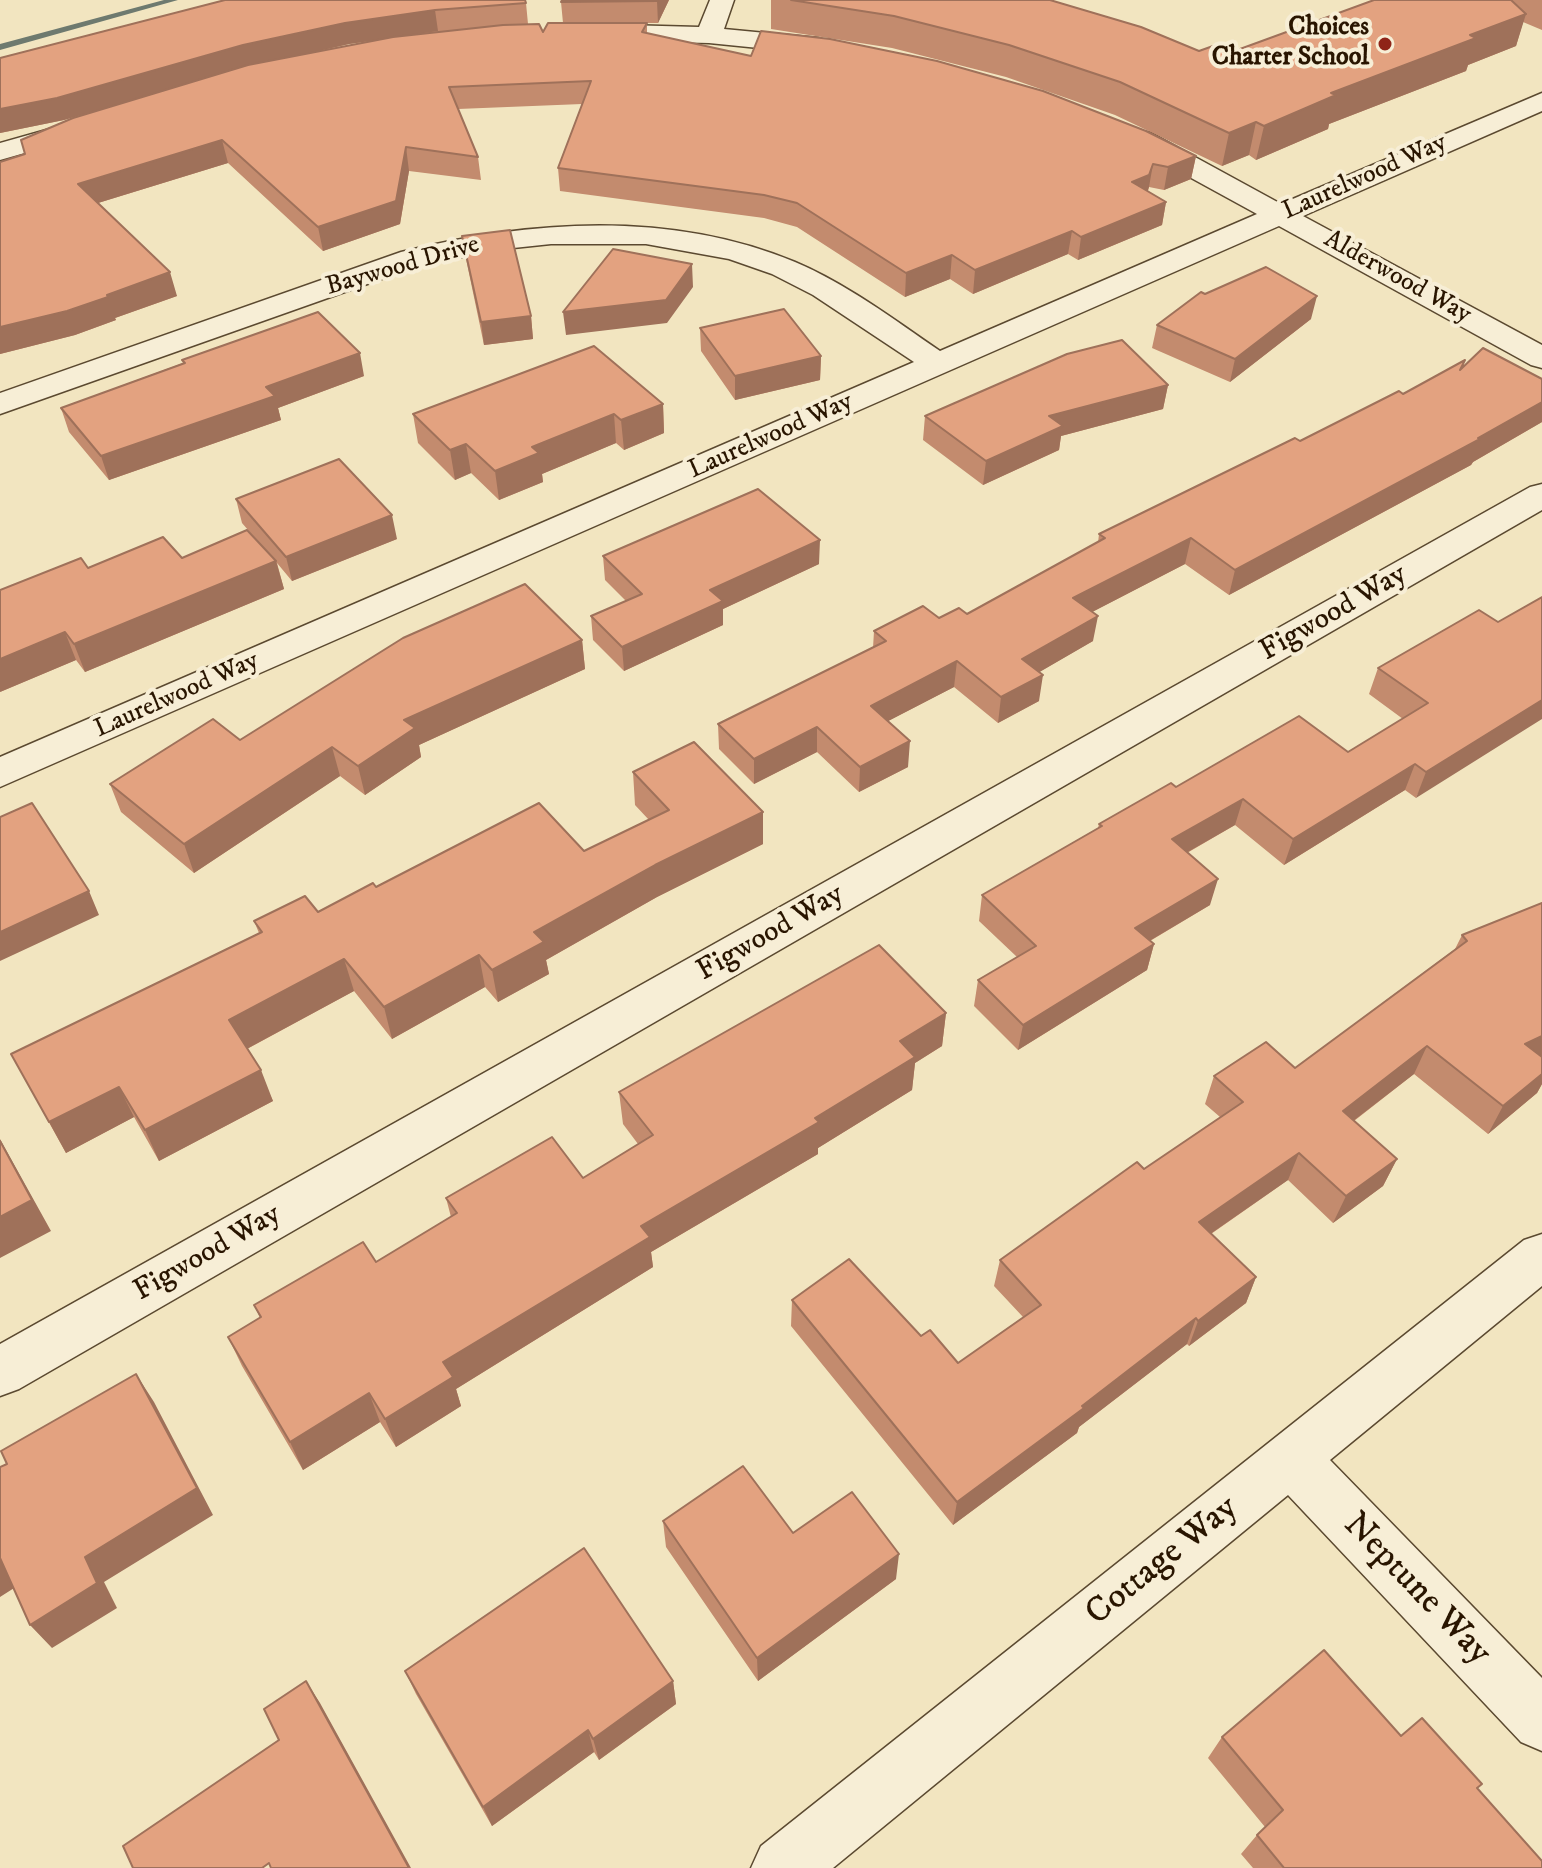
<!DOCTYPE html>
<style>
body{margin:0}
canvas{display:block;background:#f2e5c0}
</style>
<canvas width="1542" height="1868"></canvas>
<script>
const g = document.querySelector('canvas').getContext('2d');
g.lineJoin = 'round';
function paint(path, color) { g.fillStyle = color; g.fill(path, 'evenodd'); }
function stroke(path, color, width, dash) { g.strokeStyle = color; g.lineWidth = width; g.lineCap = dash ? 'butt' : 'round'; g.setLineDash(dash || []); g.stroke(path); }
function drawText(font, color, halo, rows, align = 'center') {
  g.font = font + ' "IM FELL DW Pica",serif'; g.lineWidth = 8; g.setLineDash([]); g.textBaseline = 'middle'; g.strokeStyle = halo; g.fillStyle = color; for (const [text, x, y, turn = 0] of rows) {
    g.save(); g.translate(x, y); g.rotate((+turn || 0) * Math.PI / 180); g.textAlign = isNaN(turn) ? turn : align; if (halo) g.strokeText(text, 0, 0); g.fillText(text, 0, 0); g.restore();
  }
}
const stream = new Path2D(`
 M164,0H178L0,50V44Z`);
const minor = new Path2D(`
 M710,0H734L724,29L818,38L827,41L831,46L827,51L818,54L709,43L588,40L579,37L575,32L579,27L588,24L699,27Z
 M1542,93V111L1303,216L1542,345V368L1531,365L1279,226L0,787V757L914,362L813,295L772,274L729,259L646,244H551L504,249L421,265L0,414V393L401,252C530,220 670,210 795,262C847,284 893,319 940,351L1257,214L1131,145L1127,139L1131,133L1141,131L1151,133L1281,204Z
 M78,121L88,123L92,129L88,135L0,160V143Z
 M1542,484V510L19,1389L0,1396V1344L1530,487Z
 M1542,1234V1286L1330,1460L1542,1678V1751L1521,1742L1288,1495L833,1868H751L761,1846L1524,1240Z`);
const wall = new Path2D(`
 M225,0L526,3L528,24L543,32L563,23L561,2L669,0L658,23H647V34L1196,156L1191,179L1164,190L1149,187L1148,191L1166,202L1162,225L1078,260L1068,254L973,294L950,279L905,297L797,227L764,218L560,191L558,168L582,104L458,109L478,157L481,180L409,171L400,224L323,251L228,163L98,203L177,296L115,318L116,320L75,335L0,354V162L25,154L94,111L64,120L0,133V58ZM372,41L303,55L349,44Z
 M771,0H1050L1199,51L1229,53L1374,0H1542V30L1523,22L1516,46L1468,65L1466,71L1329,124L1328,129L1256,160L1249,155L1222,166L1115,115L1006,77L892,48L771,29Z
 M462,236L531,316L533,339L484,345L466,259Z
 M1311,319L1230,382L1152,348L1157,325Z
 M700,328L821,356L820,380L735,400L701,351Z
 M182,360L364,376L278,408L281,420L109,480L69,432L61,408L183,363Z
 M1465,360L1462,369L1542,379V422L1473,462L1471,465L1229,595L1185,564L1092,612L1093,641L1039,672V701L998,723L954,687L888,721L908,767L859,792L817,752L754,784L719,749L718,724L873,648L874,631L967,614L1098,543L1099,534L1403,394Z
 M1168,385L1163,409L1061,436L1059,450L983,485L923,440L925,416Z
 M663,404L664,433L624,450L616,443L542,474L543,482L499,500L471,473L455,480L418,443L413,414Z
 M236,499L397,539L292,581L277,563L284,589L85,672L76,660L0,692L88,568L182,558L260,544L242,523Z
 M603,556L819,564L723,609V625L624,671L593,640L591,616L626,601L605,580Z
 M1498,622L1416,798L1405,790L1284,865L1235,825L1187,853L1210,905L1150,941L1154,944L1147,970L1018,1050L974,1006L978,980L1017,957L979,921L982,895L1098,828L1099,824L1176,787L1348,752L1403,719L1369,694L1378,668Z
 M582,640L585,669L419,745L421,757L365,795L340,776L194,873L121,812L110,784L240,740Z
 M633,772L763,812V844L657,897L546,960L549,974L498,1002L485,987L392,1039L354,991L247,1049L273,1101L159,1161L134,1117L66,1153L11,1054L259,933L254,921L318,912L376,887L584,851L649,820L635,805Z
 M1542,903V1084L1537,1093L1488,1134L1414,1074L1354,1121L1397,1159L1383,1186L1333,1223L1288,1180L1211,1234L1256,1277L1246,1303L1189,1346L1187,1344L1079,1427L1077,1433L953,1525L791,1326L792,1300L921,1336L958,1363L1023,1317L994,1286L1000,1260L1144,1169L1220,1117L1205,1104L1214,1076L1295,1068L1455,949L1462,935Z
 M946,1013L942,1046L915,1063L912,1090L818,1148V1154L651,1252L653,1267L456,1389L461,1406L396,1447L380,1422L303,1470L242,1366L228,1337L260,1318L254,1305L376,1262L451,1217L446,1198L583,1178L638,1144L623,1124L619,1092Z
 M663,1521L793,1533L896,1579L758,1681L666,1547Z
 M405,1671L673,1681L676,1704L599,1760L594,1752L492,1826L416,1694Z
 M1401,1736L1477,1788L1542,1868H1253L1241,1854L1257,1835L1265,1827L1208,1758L1222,1737Z`);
const shadedWall = new Path2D(`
 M658,0H669L658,23L657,1Z
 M435,10L438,31L349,44L248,67L64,120L0,133V109L243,45L345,23Z
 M1526,14L1516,46L1468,65L1466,71L1329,124L1328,129L1256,160L1264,126L1331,93L1470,35Z
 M1256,122L1249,155L1222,166L1229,133Z
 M222,140L228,163L85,207L78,184Z
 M406,147L409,171L400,224L323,251L318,227Z
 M1196,156L1191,179L1164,190L1168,167Z
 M1153,164L1149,187L1145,198L1132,182Z
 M1166,202L1162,225L1078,260L1081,237Z
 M1072,231L1068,254L973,294L975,270Z
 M952,255L950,279L905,297L906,273Z
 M692,264L693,287L667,323L566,335L563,312Z
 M170,272L177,296L115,318L116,320L75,335L0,354V327L107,295Z
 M1317,296L1311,319L1230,382L1235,359Z
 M531,316L533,339L484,345L481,322Z
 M360,353L364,376L278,408L281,420L109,480L101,456L266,387Z
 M821,356L820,380L735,400V376Z
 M1168,385L1163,409L1061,436L1059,450L983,485L986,461L1049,416Z
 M1542,402V422L1473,462L1471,465L1229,595L1235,570L1478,438Z
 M663,404L664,433L624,450L621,420Z
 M614,414L616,443L542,474L543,482L499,500L495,471L532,447Z
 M466,444L471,473L455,480L450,450Z
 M392,515L397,539L292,581L286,557Z
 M1191,538L1185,564L1069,624L1073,598Z
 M820,540L819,564L723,609V625L624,671L622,647L710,590Z
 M276,561L284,589L85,672L74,644Z
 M1098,616L1093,641L1019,684L1022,659Z
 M65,632L76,660L0,692V659Z
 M582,640L585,669L419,745L421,757L365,795L358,766L404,720Z
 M957,661L954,687L869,731L871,706Z
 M1043,675L1039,701L998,723L1001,697Z
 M1542,700V719L1416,798L1426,772Z
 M817,727V752L754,784V759Z
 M910,741L908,767L859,792L860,767Z
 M332,747L340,776L194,873L184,844Z
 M1415,764L1405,790L1284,865L1293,839Z
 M1243,799L1235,825L1165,865L1172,839Z
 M763,812V844L657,897L546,960L549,974L498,1002L492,970L534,932L655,865Z
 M1218,879L1210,905L1129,953L1135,928Z
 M89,891L99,915L0,961V932Z
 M1154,944L1147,970L1018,1050L1023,1025Z
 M479,955L485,987L392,1039L384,1007Z
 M344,959L354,991L241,1052L229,1020Z
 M946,1013L942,1046L915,1063L912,1090L818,1148V1154L651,1252L653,1267L456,1389L461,1406L396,1447L385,1419L443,1362L641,1226L815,1118L900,1041Z
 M1542,1036V1058L1525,1044Z
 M1427,1046L1414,1074L1331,1138L1343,1111Z
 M261,1070L273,1101L159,1161L145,1130Z
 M1542,1074V1084L1537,1093L1488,1134L1503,1106Z
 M119,1087L134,1117L66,1153L49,1122Z
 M0,1139L51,1231L0,1258Z
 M1299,1153L1288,1180L1190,1248L1199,1222Z
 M1397,1159L1383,1186L1333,1223L1346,1196Z
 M1256,1277L1246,1303L1189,1346L1198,1321Z
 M1196,1318L1187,1344L1079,1427L1077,1433L953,1525L957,1502Z
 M136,1374L154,1402L213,1515L104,1582L117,1608L52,1648L30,1625L85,1557Z
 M369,1393L380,1422L303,1470L290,1442Z
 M899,1554L896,1579L758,1681L757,1658Z
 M0,1558L22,1583L0,1597Z
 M306,1681L320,1703L411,1868H409Z
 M673,1681L676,1704L599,1760L593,1739Z
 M588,1730L594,1752L492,1826L483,1807Z`);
const building = new Path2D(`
 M225,0H525L526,3L435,10L345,23L243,45L57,98L0,109V58Z
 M562,0H658L657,1L561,2Z
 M791,0H1050L1141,27L1199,51L1213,46L1229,53L1374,0H1511L1526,14L1470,35L1476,38L1331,93L1336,95L1264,126L1256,122L1229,133L1120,82L1009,45L894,16Z
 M548,23H647L642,32L751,56L761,31L830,39L937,61L1043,91L1146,131L1196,156L1168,167L1153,164L1149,175L1132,182L1166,202L1081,237L1072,231L975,270L952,255L906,273L797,203L764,195L558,168L591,81L449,87L478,157L406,147L396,201L318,227L222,140L78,184L170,272L107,295L108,297L67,311L0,327V162L25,154L21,140L73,118L248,65L393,37L503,25L539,24L543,32Z
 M510,230L531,316L481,322L462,236Z
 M613,249L692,264L666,300L563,312Z
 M1266,267L1317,296L1235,359L1157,325L1201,292L1205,294Z
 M784,309L821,356L735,376L700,328Z
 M318,312L360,353L266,387L275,396L101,456L61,408L185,363L182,360Z
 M1122,340L1168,385L1049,416L1063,426L986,461L925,416L1067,354Z
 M594,346L663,404L621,420L614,414L532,447L539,453L495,471L466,444L450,450L413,414Z
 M1483,348L1542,379V402L1478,438L1480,439L1235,570L1191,538L1073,598L1098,616L1022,659L1043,675L1001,697L957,661L871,706L910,741L860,767L817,727L754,759L718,724L886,641L874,631L923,606L939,618L959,608L967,614L1105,538L1099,534L1295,438L1300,441L1399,391L1403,394L1465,360L1460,370Z
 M339,459L392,515L286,557L236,499Z
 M758,489L820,540L710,590L723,601L622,647L591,616L642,594L603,556Z
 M247,530L276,561L74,644L65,632L0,659V590L81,558L88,568L163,537L182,558Z
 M525,584L582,640L404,720L415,728L358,766L332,747L184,844L110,784L213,719L240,740L403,638Z
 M1542,597V700L1426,772L1415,764L1293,839L1243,799L1172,839L1218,879L1135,928L1154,944L1023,1025L978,980L1036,946L982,895L1102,826L1099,824L1171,783L1176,787L1299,716L1348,752L1428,703L1378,668L1479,610L1498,622Z
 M694,742L763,812L655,865L534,932L544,942L492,970L479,955L384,1007L344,959L229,1020L261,1070L145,1130L119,1087L49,1122L11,1054L262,932L254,921L305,896L318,912L373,883L376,887L539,803L584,851L669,810L633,772Z
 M32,803L89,891L0,932V817Z
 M1542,903V1036L1525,1044L1542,1057V1074L1503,1106L1427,1046L1343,1111L1397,1159L1346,1196L1299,1153L1199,1222L1256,1277L1198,1321L1196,1318L1082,1406L1084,1408L957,1502L792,1300L849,1259L921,1336L930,1330L958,1363L1041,1305L1000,1260L1137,1162L1144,1169L1243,1102L1214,1076L1266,1042L1295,1068L1467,941L1462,935Z
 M879,945L946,1013L900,1041L915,1057L815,1118L819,1122L641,1226L650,1237L443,1362L453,1377L385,1419L369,1393L290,1442L228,1337L261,1317L254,1305L363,1242L376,1262L457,1213L446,1198L552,1137L583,1178L653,1135L619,1092Z
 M0,1141L32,1200L0,1217Z
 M136,1374L197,1488L85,1557L97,1583L30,1625L0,1558V1467L7,1464L1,1451Z
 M743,1466L793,1533L852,1492L899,1554L757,1658L663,1521Z
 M584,1548L673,1681L593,1739L588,1730L483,1807L405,1671Z
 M1324,1650L1401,1736L1422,1718L1482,1784L1477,1788L1542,1861V1868H1284L1257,1835L1283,1810L1222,1737Z
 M306,1681L409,1868H271L269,1863L262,1868H133L123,1846L279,1740L264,1709Z`);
const markers = [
 [1385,44,8,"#8f2418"]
];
const farPoinames = [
 ["Choices",1369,29],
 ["Charter School",1369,59]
];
const farStreetnames = [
 ["Laurelwood Way",1365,178,-24],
 ["Baywood Drive",403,267,-16],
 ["Alderwood Way",1397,278,29],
 ["Laurelwood Way",771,437,-24],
 ["Laurelwood Way",177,696,-24]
];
const streetNames = [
 ["Figwood Way",1334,614,-30],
 ["Figwood Way",771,934,-30],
 ["Figwood Way",208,1254,-30]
];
const nearStreetnames = [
 ["Cottage Way",1163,1562,-39],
 ["Neptune Way",1416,1590,46]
];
paint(stream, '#6e7a6f');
stroke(minor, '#5b4930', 3);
paint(minor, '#f7eed6');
paint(wall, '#c38b6e');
paint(shadedWall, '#9f715a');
paint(building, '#e3a280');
stroke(building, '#9f715a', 2);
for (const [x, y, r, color] of markers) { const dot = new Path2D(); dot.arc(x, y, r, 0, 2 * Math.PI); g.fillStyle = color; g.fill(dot); stroke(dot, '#f7eed6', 3); }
drawText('bold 26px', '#291500', '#f7eed6', farPoinames, 'right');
drawText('26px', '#291500', '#f7eed6', farStreetnames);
drawText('30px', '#291500', '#f7eed6', streetNames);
drawText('36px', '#291500', '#f7eed6', nearStreetnames);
</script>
